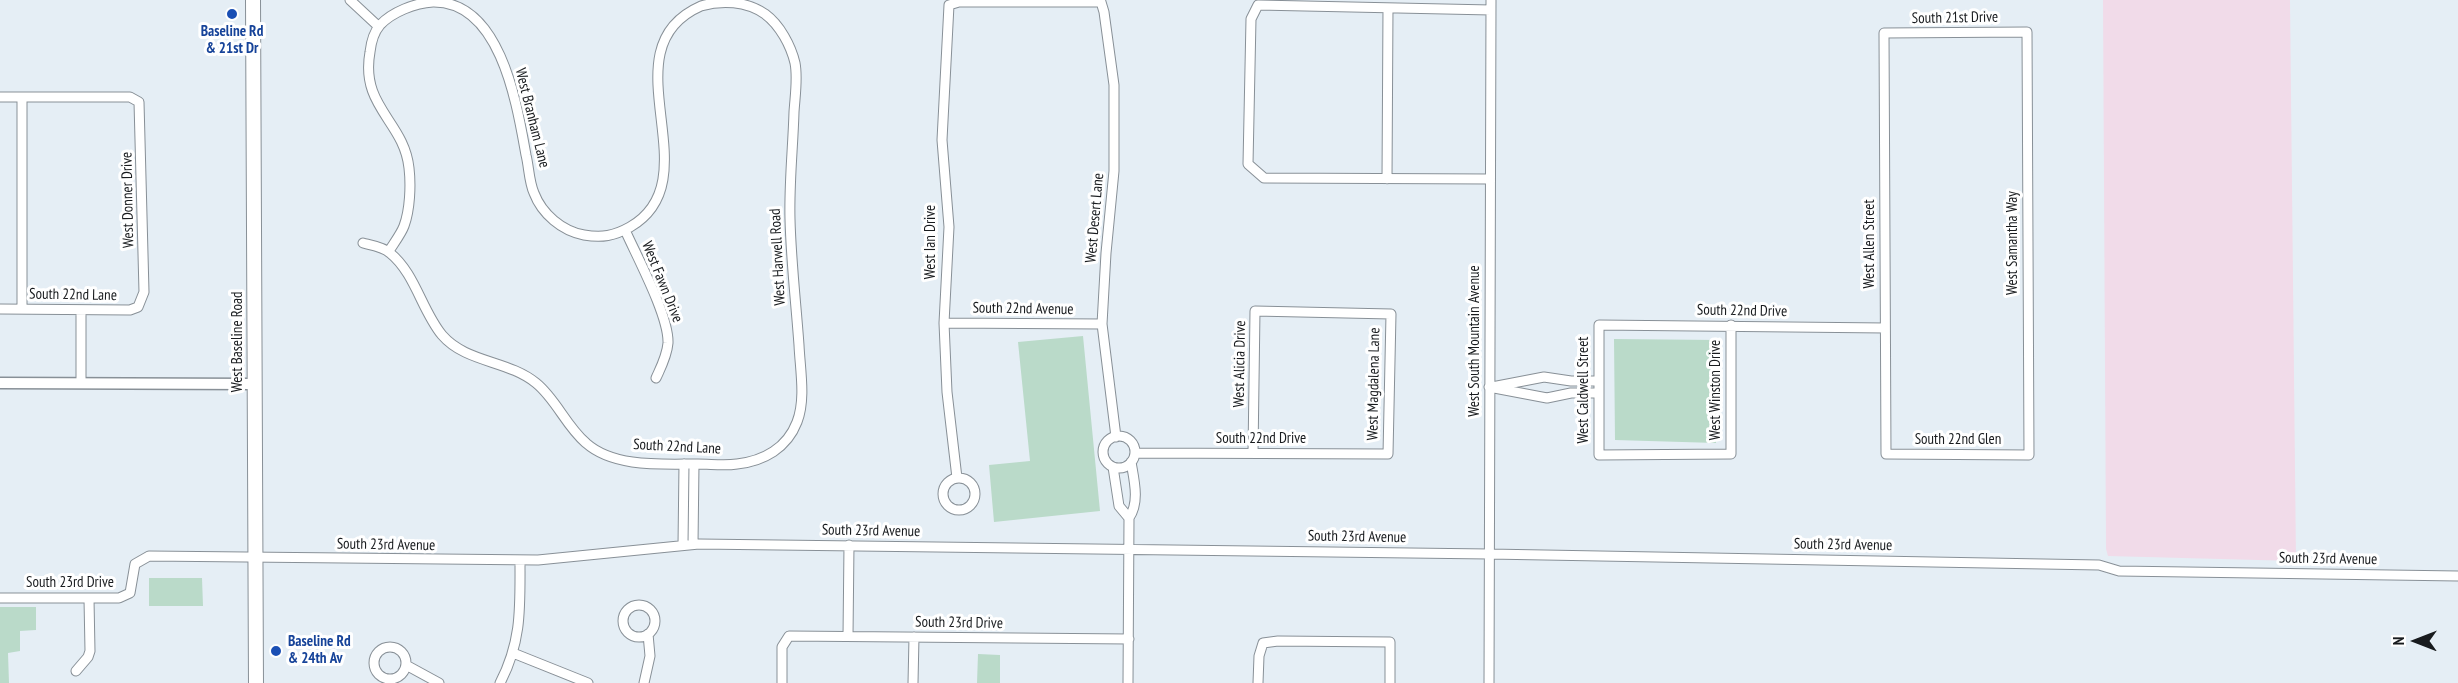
<!DOCTYPE html>
<style>
body{margin:0}
#map{position:relative;width:2458px;height:683px;overflow:hidden;background:#e5eef5;font-family:"PT Sans Narrow",sans-serif}
canvas{display:block}
.north{position:absolute;left:2386px;top:611px;width:60px;height:60px;-webkit-text-stroke:4px #fff;paint-order:stroke;rotate:270deg;font-size:16px;font-weight:700;line-height:24px;text-align:center;color:#181b1e}
.north::after{content:'';display:block;margin:auto;width:21px;height:27px;background:#181b1e;clip-path:polygon(50% 0,100% 100%,50% 72%,0 100%)}
</style>
<div id="map">
<canvas width="2458" height="683"></canvas>
<div class="north">N</div>
</div>
<script>
const g = document.querySelector('canvas').getContext('2d');
g.lineJoin = 'round';
function paint(path, color) { g.fillStyle = color; g.fill(path, 'evenodd'); }
function stroke(path, color, width, dash) { g.strokeStyle = color; g.lineWidth = width; g.lineCap = dash ? 'butt' : 'round'; g.setLineDash(dash || []); g.stroke(path); }
function drawText(font, color, halo, rows, align = 'center') {
  g.font = font + ' "PT Sans Narrow",sans-serif'; g.lineWidth = 6; g.setLineDash([]); g.textBaseline = 'middle'; g.strokeStyle = halo; g.fillStyle = color; for (const [text, x, y, turn = 0] of rows) {
    g.save(); g.translate(x, y); g.rotate((+turn || 0) * Math.PI / 180); g.textAlign = isNaN(turn) ? turn : align; if (halo) g.strokeText(text, 0, 0); g.fillText(text, 0, 0); g.restore();
  }
}
const industrial = new Path2D(`
 M2103,0H2290L2296,561L2108,556L2106,549Z`);
const green = new Path2D(`
 M1083,336L1100,511L994,522L989,465L1030,461L1018,342Z
 M1614,339L1717,340L1716,443L1615,440Z
 M149,578H202L203,606H149Z
 M0,607H36V630L20,631V651L8,653L9,683H0Z
 M978,654L1000,655V683H977Z`);
const minor = new Path2D(`
 M350,0L378,26
 M2027,32L2029,455L1886,454L1884,33Z
 M0,97H130L139,102L144,292L138,307L130,310L0,309
 M22,97V309
 M1387,179L1388,8
 M1490,179L1264,178L1248,164L1251,19L1258,5L1491,10
 M625,230C637,257 669,316 668,343C667,356 661,367 656,378
 M363,243C371,245 384,247 390,253C415,273 422,311 442,335C466,363 508,360 536,383C556,399 566,426 586,443C614,468 663,464 698,464C711,464 724,466 737,464C764,461 787,448 797,422C806,399 800,369 799,345C796,303 791,261 790,219C789,183 793,147 794,112C795,96 798,78 795,63C791,46 780,25 765,14C746,1 722,0 701,6C603,49 715,178 630,227C614,236 602,238 584,235C562,231 542,214 534,193C529,182 529,167 526,155C517,105 501,1 433,2C415,3 392,12 380,25C374,32 371,43 370,52C360,107 404,121 409,168C411,185 410,210 404,226C401,234 394,243 389,251
 M81,310V383
 M944,323L1102,324
 M1731,325V454L1599,455V325L1885,328
 M1489,387L1547,398L1571,393H1598
 M1492,387L1544,377L1571,381H1598
 M1103 452a16 16 0 1 1 32 0a16 16 0 1 1-32 0Z
 M1135,453L1388,454L1391,314L1255,311L1253,453
 M1113,467L1119,506L1129,518
 M957,478L947,392L944,323L949,227L942,140L949,5L959,2H1101L1104,12L1114,85V171L1106,253L1102,324L1116,437
 M943 494a16 16 0 1 1 32 0a16 16 0 1 1-32 0Z
 M693,544L694,464
 M683,545L684,464
 M0,598H119L130,593L135,564L149,556L538,560L699,544L1489,554L2099,565L2119,571L2458,576
 M623 621a16 16 0 1 1 32 0a16 16 0 1 1-32 0Z
 M848,636L849,545
 M374 663a16 16 0 1 1 32 0a16 16 0 1 1-32 0Z
 M513,653L588,683
 M406,665L439,683
 M76,671L88,657L90,651L89,599
 M500,683C522,641 520,607 520,561
 M644,683L650,656L648,634
 M782,683V647L789,636L1129,639
 M913,683L914,637
 M1128,683L1129,518C1140,502 1134,480 1131,462
 M1258,683L1259,656L1263,643L1278,641L1390,642V683
 M1489,683L1491,0`);
const tertiary = new Path2D(`
 M0,383L255,384`);
const primary = new Path2D(`
 M253,0L256,683`);
const markers = [
 [232,14,6,"#1a4fb4"],
 [276,651,6,"#1a4fb4"]
];
const streetNames = [
 ["South 21st Drive",1955,18,-1],
 ["West Branham Lane",532,118,76],
 ["West Donner Drive",128,200,-91],
 ["West Desert Lane",1095,218,-85],
 ["West Ian Drive",931,242,-90],
 ["West Samantha Way",2013,243,-90],
 ["West Allen Street",1870,244,-90],
 ["West Harwell Road",778,257,-93],
 ["West Fawn Drive",662,282,68],
 ["South 22nd Lane",73,295,1],
 ["South 22nd Avenue",1023,309,1],
 ["South 22nd Drive",1742,311,1],
 ["West South Mountain Avenue",1475,341,-90],
 ["West Baseline Road",238,342,-90],
 ["West Alicia Drive",1240,364,-89],
 ["West Magdalena Lane",1374,384,-89],
 ["West Caldwell Street",1584,390,-90],
 ["West Winston Drive",1716,390,-90],
 ["South 22nd Drive",1261,439],
 ["South 22nd Glen",1958,440],
 ["South 22nd Lane",677,447,3],
 ["South 23rd Avenue",871,531,1],
 ["South 23rd Avenue",1357,537,1],
 ["South 23rd Avenue",386,545,1],
 ["South 23rd Avenue",1843,545,1],
 ["South 23rd Avenue",2328,559,1],
 ["South 23rd Drive",70,583],
 ["South 23rd Drive",959,623,1]
];
const transitNames = [
 ["Baseline Rd",232,32],
 ["& 21st Dr",232,49],
 ["Baseline Rd",288,642,"left"],
 ["& 24th Av",288,659,"left"]
];
paint(industrial, '#f1dbe9');
paint(green, '#badac9');
stroke(minor, '#889097', 11);
stroke(tertiary, '#889097', 13);
stroke(primary, '#889097', 16);
stroke(minor, '#fff', 9);
stroke(tertiary, '#fff', 10);
stroke(primary, '#fff', 14);
for (const [x, y, r, color] of markers) { const dot = new Path2D(); dot.arc(x, y, r, 0, 2 * Math.PI); g.fillStyle = color; g.fill(dot); stroke(dot, '#fff', 2); }
drawText('15px', '#181b1e', '#fff', streetNames);
drawText('bold 15px', '#164399', '#fff', transitNames);
</script>
